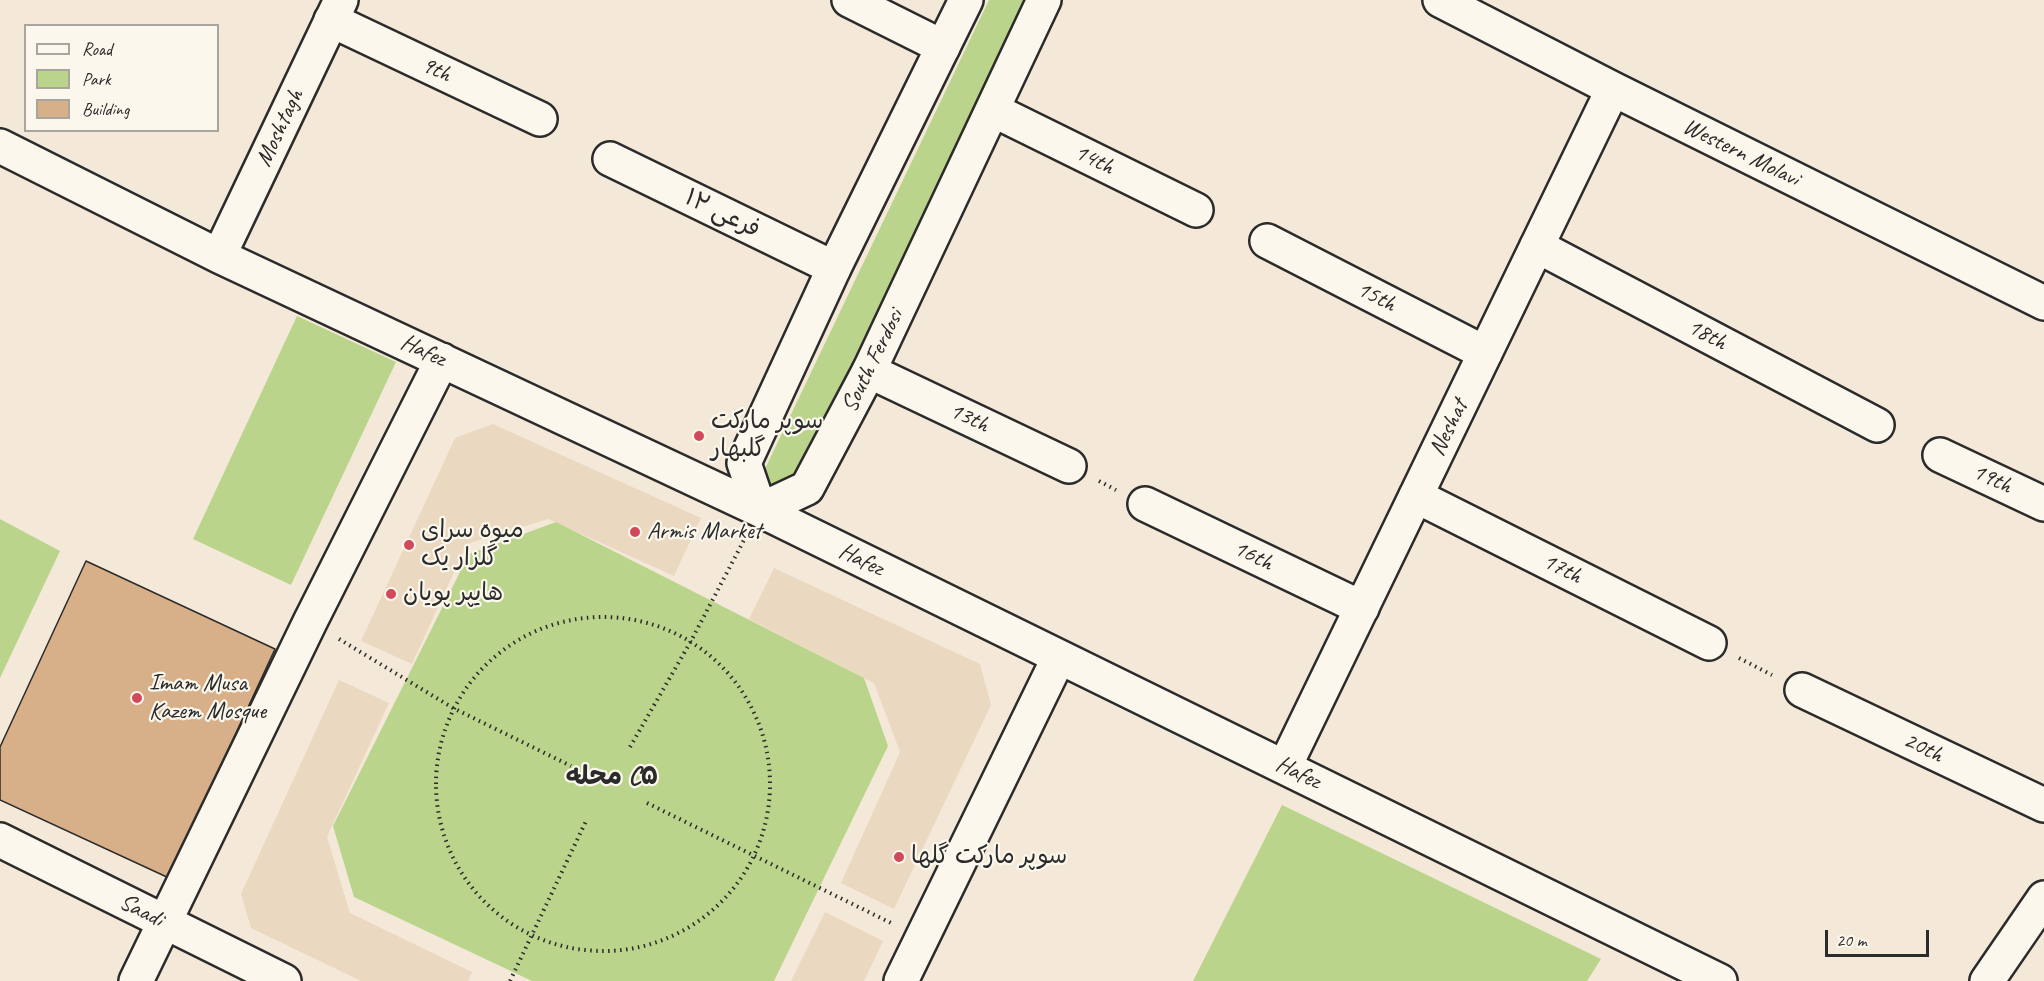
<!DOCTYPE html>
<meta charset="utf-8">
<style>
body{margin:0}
#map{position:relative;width:2044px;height:981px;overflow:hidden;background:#f4e9d8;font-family:Caveat,sans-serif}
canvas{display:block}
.legend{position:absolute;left:24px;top:24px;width:195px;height:108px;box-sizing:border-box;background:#fbf7ec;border:2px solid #a8a59f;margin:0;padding:8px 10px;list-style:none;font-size:18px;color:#2b2b2b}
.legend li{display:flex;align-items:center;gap:12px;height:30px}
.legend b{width:30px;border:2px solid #a8a59f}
.scale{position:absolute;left:1825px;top:930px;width:104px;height:27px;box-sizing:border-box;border:3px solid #2b2b2b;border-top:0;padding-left:8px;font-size:18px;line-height:21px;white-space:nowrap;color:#2b2b2b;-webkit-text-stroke:4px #fbf7ec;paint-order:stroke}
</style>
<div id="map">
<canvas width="2044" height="981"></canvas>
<ul class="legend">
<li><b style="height:8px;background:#fbf7ec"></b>Road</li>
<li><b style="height:16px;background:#bad48b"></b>Park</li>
<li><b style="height:16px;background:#d7af88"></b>Building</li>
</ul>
<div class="scale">20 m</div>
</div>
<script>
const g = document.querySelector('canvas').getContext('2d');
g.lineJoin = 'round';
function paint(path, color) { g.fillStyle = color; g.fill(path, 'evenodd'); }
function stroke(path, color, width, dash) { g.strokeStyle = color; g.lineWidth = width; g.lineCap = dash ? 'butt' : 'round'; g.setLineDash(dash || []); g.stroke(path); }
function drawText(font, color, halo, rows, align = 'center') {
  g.font = font + ' Caveat,"Playpen Sans Arabic",sans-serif'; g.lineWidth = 4.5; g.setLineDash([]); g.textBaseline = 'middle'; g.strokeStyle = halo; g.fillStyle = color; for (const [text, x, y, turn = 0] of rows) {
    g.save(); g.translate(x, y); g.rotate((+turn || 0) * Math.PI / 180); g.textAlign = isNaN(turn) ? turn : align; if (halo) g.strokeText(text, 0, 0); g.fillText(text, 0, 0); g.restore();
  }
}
const built = new Path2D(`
 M493,424L701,518L674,576L548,519L467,544L412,664L361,641L455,438Z
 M774,568L980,664L991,705L894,909L841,883L900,752L874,683L749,619Z
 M339,680L389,703L327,837L350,913L472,972L468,981H361L251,928L241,894Z
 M825,912L883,941L864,981H791Z`);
const green = new Path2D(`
 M989,0H1027L796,480L774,490L762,475Z
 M297,316L396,362L291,585L193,539Z
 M0,519L60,551L0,678Z
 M556,522L864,678L888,746L774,981H532L354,897L333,826L469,554Z
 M1282,805L1601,959L1587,981H1193Z`);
const building = new Path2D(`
 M86,561L275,649L169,878L0,800V747Z`);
const path = new Path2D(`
 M1099,481L1116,490
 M436 784a167 167 0 1 1 334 0a167 167 0 1 1-334 0Z
 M339,639L453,708L571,766
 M1739,658L1772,675
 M630,747L691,641L744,540
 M647,803L891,923
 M510,981L587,819`);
const street = new Path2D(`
 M849,0L943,47
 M331,20L540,119
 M993,110L1196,210
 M610,159L834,268
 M1267,241L1485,353
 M1537,246L1877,425
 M869,371L1069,466
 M1940,455L2044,504
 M1416,496L1709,643
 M1145,504L1362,608
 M1802,690L2044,805`);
const secondary = new Path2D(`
 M1440,0L1613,89L2044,303
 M0,146L219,256L760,510L1720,981
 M219,256L341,0
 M760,510L807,488L869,371L1044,0
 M760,510L744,463L834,268L966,0
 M1285,766L1613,89
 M0,840L284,981
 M136,981L310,622L442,360
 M901,981L1059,657
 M1987,981L2044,898`);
const markers = [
 [699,436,6,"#d1495b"],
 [635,532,6,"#d1495b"],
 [409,545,6,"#d1495b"],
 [391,594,6,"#d1495b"],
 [137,698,6,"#d1495b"],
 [899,857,6,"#d1495b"]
];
const streetNames = [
 ["9th",436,70,25],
 ["Moshtagh",280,128,-65],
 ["Western Molavi",1741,153,26],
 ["14th",1094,160,26],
 ["فرعی ۱۲",722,214,26],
 ["15th",1376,297,27],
 ["18th",1707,335,28],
 ["Hafez",423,351,25],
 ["South Ferdosi",873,361,-64],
 ["13th",969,418,25],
 ["Neshat",1449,428,-64],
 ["19th",1992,479,25],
 ["16th",1253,556,26],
 ["Hafez",861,560,26],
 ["17th",1562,569,27],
 ["20th",1923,748,26],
 ["Hafez",1298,773,26],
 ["Saadi",141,911,27]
];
const poiNames = [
 ["سوپر مارکت",711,422],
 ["گلبهار",711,450],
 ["میوه سرای",421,531],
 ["گلزار یک",421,559],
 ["Armis Market",647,532],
 ["هایپر پویان",403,594],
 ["Imam Musa",149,684],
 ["Kazem Mosque",149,712],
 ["سوپر مارکت گلها",911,857]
];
const neighbourhoodNames = [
 ["محله C۵",612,777]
];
paint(built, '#ebd8c0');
paint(green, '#bad48b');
paint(building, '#d7af88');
stroke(building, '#2b2b2b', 1.5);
stroke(street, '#2b2b2b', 38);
stroke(secondary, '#2b2b2b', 38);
stroke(path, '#2b2b2b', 4, [1.5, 4.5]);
stroke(street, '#fbf7ec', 33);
stroke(secondary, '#fbf7ec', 33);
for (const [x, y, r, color] of markers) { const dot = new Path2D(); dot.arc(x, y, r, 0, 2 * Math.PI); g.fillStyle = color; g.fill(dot); stroke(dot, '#fbf7ec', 2); }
drawText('24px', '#2b2b2b', '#fbf7ec', streetNames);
drawText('24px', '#2b2b2b', '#fbf7ec', poiNames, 'left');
drawText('bold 26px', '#2b2b2b', '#fbf7ec', neighbourhoodNames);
</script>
